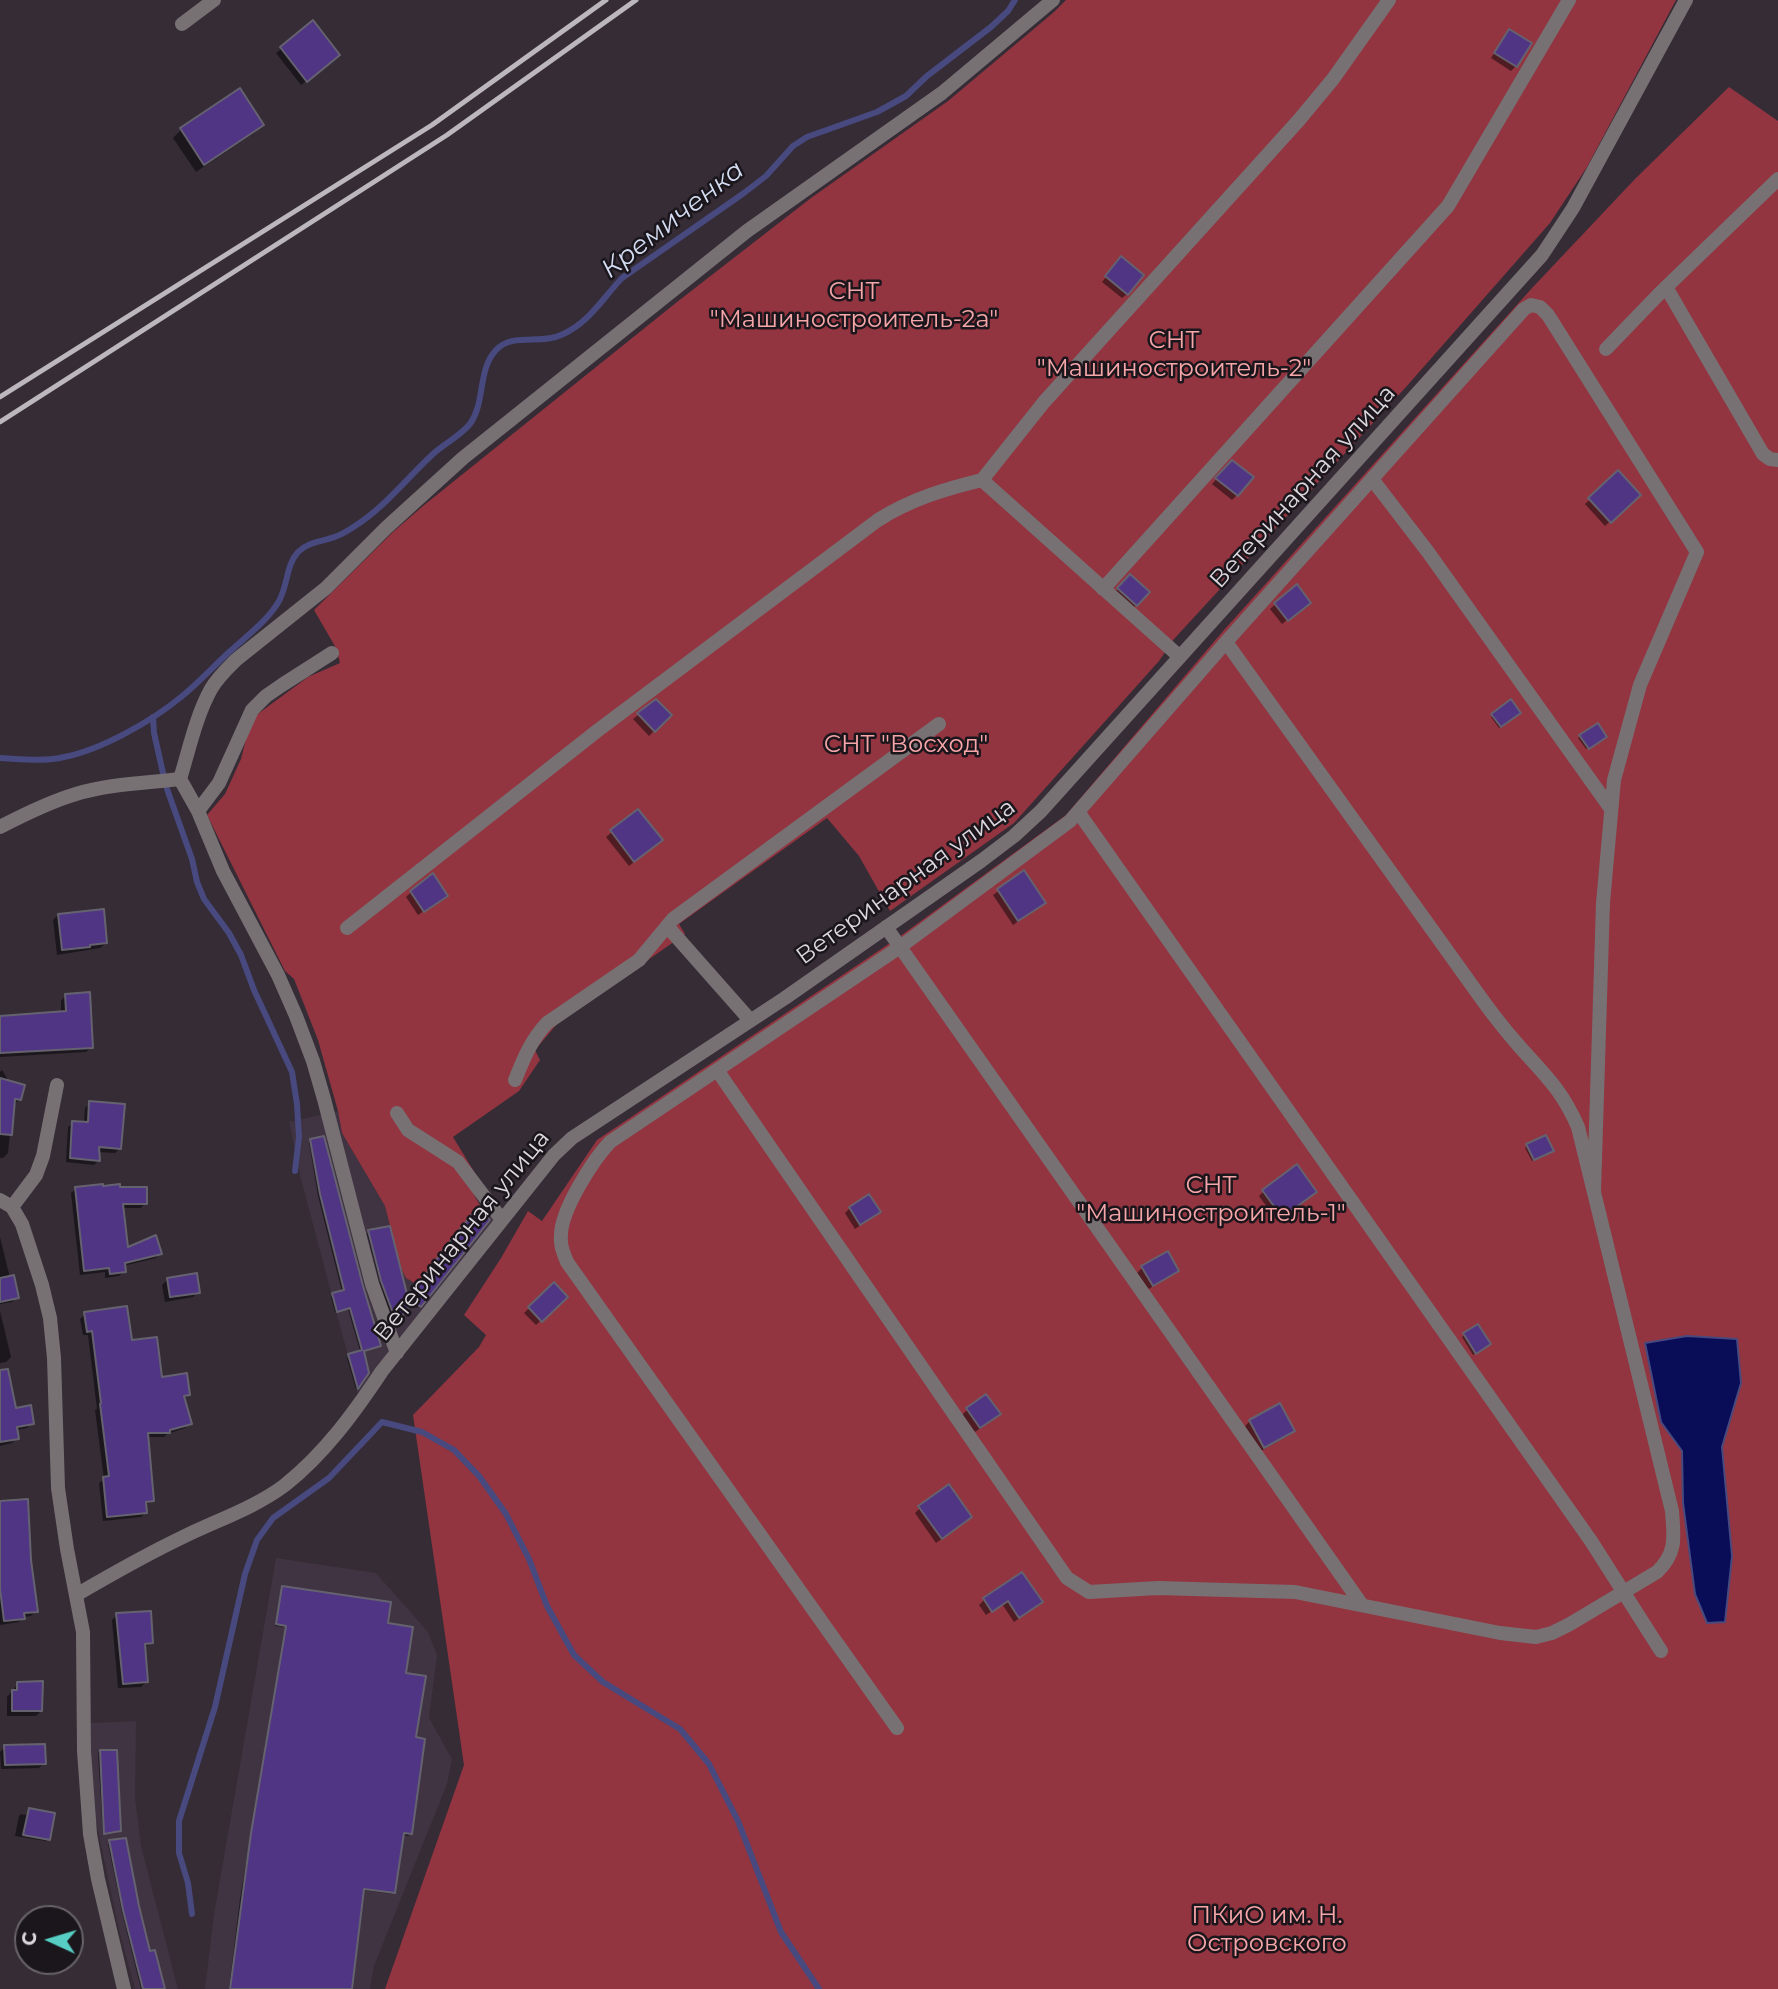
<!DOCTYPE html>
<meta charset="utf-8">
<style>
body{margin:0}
#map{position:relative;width:1778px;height:1989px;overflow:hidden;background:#352c36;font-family:Montserrat,sans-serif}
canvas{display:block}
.north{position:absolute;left:14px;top:1905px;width:70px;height:70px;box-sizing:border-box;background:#1a161b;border:2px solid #686369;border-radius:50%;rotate:274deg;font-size:19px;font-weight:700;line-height:28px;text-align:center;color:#dcd6dd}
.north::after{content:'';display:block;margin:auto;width:24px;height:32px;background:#56cec4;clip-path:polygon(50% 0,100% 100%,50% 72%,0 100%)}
</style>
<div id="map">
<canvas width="1778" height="1989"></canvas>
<div class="north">С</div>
</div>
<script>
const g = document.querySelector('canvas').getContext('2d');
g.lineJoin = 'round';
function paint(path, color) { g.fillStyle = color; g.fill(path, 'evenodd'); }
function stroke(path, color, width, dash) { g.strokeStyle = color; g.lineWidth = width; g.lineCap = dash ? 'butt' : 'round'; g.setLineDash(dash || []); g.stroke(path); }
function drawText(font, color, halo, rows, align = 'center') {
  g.font = font + ' Montserrat,sans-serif'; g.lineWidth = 5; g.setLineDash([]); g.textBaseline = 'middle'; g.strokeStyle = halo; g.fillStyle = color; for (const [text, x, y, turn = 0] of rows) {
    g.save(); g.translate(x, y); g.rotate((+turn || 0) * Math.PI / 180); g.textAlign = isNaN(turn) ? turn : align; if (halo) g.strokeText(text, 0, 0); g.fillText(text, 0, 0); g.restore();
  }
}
const built = new Path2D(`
 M338,1111L342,1133L385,1206L445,1248L480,1205L498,1221L358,1394L301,1179L289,1122Z
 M276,1558L376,1573L428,1632L437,1655L429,1718L452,1759L447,1784L374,1966L370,1989H205L214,1914Z
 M136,1721L135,1798L141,1846L178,1989H135L119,1930L95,1816L91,1759V1723Z`);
const green = new Path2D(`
 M1066,0H1676L1587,167L1550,223L1406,387L1174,639L1159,661L1014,823L890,911L859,856L827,818L679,924L685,934L557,1024L535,1050L540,1060L519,1091L453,1137L484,1188L474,1195L480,1205L418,1285L406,1278L401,1268L385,1206L342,1133L338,1111L318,1040L294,979L285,971L207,815L225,794L241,759L251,719L308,677L340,663L336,648L314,610L393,532L423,506L677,302L811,198L948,101L1054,12Z
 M1729,87L1778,121V1989H385L464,1765L413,1415L479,1347L486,1335L464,1315L501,1258L528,1211L542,1221L597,1140L899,937L1066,815L1224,630L1533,287L1635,179Z`);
const water = new Path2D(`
 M1687,1336L1737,1339L1741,1383L1722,1447L1732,1556L1725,1622L1707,1623L1695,1594L1683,1503L1682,1451L1661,1422L1645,1343Z`);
const shadow = new Path2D(`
 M313,23L333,60L301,85L276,53Z
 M1509,31L1516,66L1511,71L1491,58Z
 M239,91L262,125L254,133L196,172L173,138L181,130Z
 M1117,264L1127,294L1122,298L1102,282Z
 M1232,462L1237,495L1232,500L1212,484Z
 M1618,473L1638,495L1605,526L1585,504Z
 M1130,576L1136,605L1131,610L1113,594Z
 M1296,587L1303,607L1282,624L1270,609Z
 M656,701L670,715L649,736L633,719Z
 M1493,715H1517L1499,728L1491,717Z
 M1580,736L1603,738L1586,749L1578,738Z
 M638,811L655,845L629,866L606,837Z
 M1024,873L1039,907L1013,925L993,895Z
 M411,892L441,900L418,915L406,897Z
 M58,915L106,943L100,948L57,955L53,920Z
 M66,995L92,1047L86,1052L0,1057V1018L61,1013V1001Z
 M2,1070L20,1100L13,1104L8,1153L3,1158H0V1072Z
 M90,1103L120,1148L115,1153L98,1152L99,1160L94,1165L66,1162L68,1127L73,1123L84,1124L85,1108Z
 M311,1140L379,1346L362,1352L367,1372L356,1389L347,1358L360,1351L348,1309L335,1312L331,1297L342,1292L318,1196L309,1142Z
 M1527,1146L1550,1152L1532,1161L1525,1148Z
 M76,1189L145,1203L141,1208H121L126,1249L160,1253L156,1258L123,1266L124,1272L119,1276L105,1278V1272L80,1275L71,1193Z
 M1264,1191L1310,1196L1277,1221L1259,1196Z
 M850,1208L879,1212L855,1229L845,1213Z
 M369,1232L407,1301L444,1252L419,1306L417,1308L410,1302L397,1319L391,1315L380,1284L367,1234Z
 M0,1237L10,1278L17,1297L12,1302L0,1304Z
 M1142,1268L1177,1270L1172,1275L1147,1290L1137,1273Z
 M167,1280L198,1292L193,1297L165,1302L162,1285Z
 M554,1284L566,1297L536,1325L524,1313Z
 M0,1311L11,1357L6,1362L0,1363Z
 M85,1314L130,1342L160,1379L188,1395L183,1400L190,1423L185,1428L167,1434L164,1437H146L152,1500L145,1506L146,1512L141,1517L103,1521L99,1483L104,1479L95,1410L97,1409L88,1335H83L80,1319Z
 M1464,1335L1487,1346L1473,1355L1462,1337Z
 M0,1395L14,1410L32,1423L27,1428L16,1430L17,1438L12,1443L0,1446Z
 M967,1410L993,1419L975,1432L962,1415Z
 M1250,1421L1293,1431L1288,1436L1259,1452L1245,1426Z
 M0,1502L29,1560L36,1611L31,1616L23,1617L19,1622L0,1625Z
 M920,1508L965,1522L936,1543L915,1513Z
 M283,1588L386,1625L404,1674L414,1739L410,1834L408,1836L402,1835L394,1892L392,1894L362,1890L350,1989H229L240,1899L285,1627L275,1626L281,1590Z
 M984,1600L1041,1602L1014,1622L1002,1604L986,1615L979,1605Z
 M117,1615L151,1643L144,1648L146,1682L141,1687L118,1688L112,1620Z
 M18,1684L41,1711L36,1716H7V1697Z
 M5,1747L44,1763L39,1768L1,1769L0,1752Z
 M100,1751L119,1831L117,1833L103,1835L98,1753Z
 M29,1810L48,1839L46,1841L15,1836L19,1816L21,1814L27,1815Z
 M110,1842L149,1953L163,1989H141L122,1912L108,1844Z`);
const stream = new Path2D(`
 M153,717L154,733L163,773
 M0,758C20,759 44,762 64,757C101,750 152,721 181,697C197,684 212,668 227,654C245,637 267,622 279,601C288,585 286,565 298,552C309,541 323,542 337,536C343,534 349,530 355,526C385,507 407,478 433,454C444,444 460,436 470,424C486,401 477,371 496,350C513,332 541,345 561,335C589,323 602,299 622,278L744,193L766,176L793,146L807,137L877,112L906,96L927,76L991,27L1008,11L1015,0
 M167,789L192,859L197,882L204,899L229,933L241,955L254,990L292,1072L297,1104L299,1137L295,1171
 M192,1914L188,1883L179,1853V1821L215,1707L245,1574L257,1540L273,1518L329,1478L382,1422L422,1432L454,1450L479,1476L506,1514L529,1559L547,1606L574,1655L603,1682L680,1729L709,1764L738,1821L781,1932L819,1989`);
const building = new Path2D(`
 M313,20L340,55L307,82L280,47Z
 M1509,29L1532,43L1517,67L1494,53Z
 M240,88L264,125L204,165L180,128Z
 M1121,256L1144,275L1128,295L1105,276Z
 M1232,460L1254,477L1238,496L1215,478Z
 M1618,470L1641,495L1611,523L1588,498Z
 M1130,574L1150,592L1137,606L1117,588Z
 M1297,584L1311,603L1288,621L1274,603Z
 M656,699L672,715L655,732L637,713Z
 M1511,699L1521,713L1501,727L1491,714Z
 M1598,723L1607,737L1589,749L1579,735Z
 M638,809L663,840L634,862L610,830Z
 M1024,870L1046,903L1018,921L997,889Z
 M433,873L448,896L424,912L410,891Z
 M104,909L107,943L90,945V947L62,950L58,914Z
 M90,992L93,1048L0,1053V1016L66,1011L65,994Z
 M0,1078L25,1085L21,1100L15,1099L12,1135L0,1134Z
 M89,1101L125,1104L121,1149L99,1147L100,1161L70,1158L72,1121L88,1122Z
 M1546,1135L1554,1151L1534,1160L1526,1144Z
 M324,1136L363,1286L381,1346L364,1351L369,1373L358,1389L348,1354L362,1350L350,1308L337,1312L332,1293L344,1290L320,1194L310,1139Z
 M1297,1164L1317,1192L1282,1217L1262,1190Z
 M103,1184V1186L120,1184V1187H147V1204H123L128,1247L156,1235L162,1254L125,1263L126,1272L110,1274L109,1268L84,1271L75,1187Z
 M869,1194L881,1212L860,1225L849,1207Z
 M479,1206L490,1220L421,1307L409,1299L410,1305L400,1319L393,1313L381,1281L368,1230L390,1226L408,1298L445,1248Z
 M1168,1251L1179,1271L1153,1286L1141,1266Z
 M197,1273L200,1293L170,1297L167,1278Z
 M14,1275L19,1298L0,1302V1278Z
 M554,1282L568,1297L542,1322L528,1307Z
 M127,1306L132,1340L157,1337L162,1377L187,1373L190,1395L184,1396L192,1424L170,1430V1433H148L154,1501L146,1502L147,1513L107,1517L103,1477L109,1476L100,1404L101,1403L92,1331L87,1332L84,1312Z
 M1478,1324L1491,1344L1476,1354L1463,1333Z
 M8,1369L16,1408L31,1405L34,1424L17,1427L19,1439L0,1442V1370Z
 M986,1394L1001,1414L980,1428L966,1408Z
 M1280,1403L1295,1431L1264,1448L1249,1420Z
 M949,1484L972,1517L942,1539L918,1506Z
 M28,1499L31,1560L38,1612L24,1613L25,1619L4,1621L0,1589V1501Z
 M1022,1572L1043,1602L1019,1618L1008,1601L992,1612L983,1598Z
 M282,1586L391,1602L388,1623L413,1627L406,1673L426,1676L416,1737L425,1739L412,1834L404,1833L395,1893L364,1889L352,1989H230L251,1833L286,1626L276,1624Z
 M151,1611L153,1643L145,1644L148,1682L123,1684L116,1613Z
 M43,1681L42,1711H12V1690H17V1682Z
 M45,1744L46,1764L5,1765L4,1745Z
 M100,1750H117L121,1831L104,1834Z
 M29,1808L55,1813L50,1840L23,1835Z
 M126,1838L139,1906L150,1951L155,1950L165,1989H143L123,1910L109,1840Z`);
const minor = new Path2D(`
 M182,24L214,0
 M1666,287L1763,454L1770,459L1778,460
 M1606,349L1658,295L1778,179
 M1372,479L1428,552L1611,809
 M1103,589L1448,206L1569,0
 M1180,657L982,480L1044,402L1299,120L1333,79L1389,0
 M198,811L219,783L252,710L266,696L282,685L332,653
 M1079,813L1591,1541L1661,1651
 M0,827C25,814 49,802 76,794C108,784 146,783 180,779
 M667,926L750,1020
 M886,927L1362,1605
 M347,928L597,731L878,520C911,499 945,489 982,480
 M717,1070L1067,1578L1089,1592L1158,1588L1295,1592L1500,1633L1536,1637L1552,1633L1570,1624L1657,1572C1677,1553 1674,1537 1672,1511L1578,1127C1562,1090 1545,1075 1519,1046C1506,1031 1493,1015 1481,998L1226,642
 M515,1080C524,1058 531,1040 547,1023L639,960L673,919L939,724
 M397,1113L408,1130L458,1162L502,1220
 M0,1200L12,1207L22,1224L42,1285L50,1318L54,1358L58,1488L67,1549L83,1632L84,1751L90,1834L98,1879L124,1989
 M12,1207L36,1175L43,1156L57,1085
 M397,1353L372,1284L324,1099L313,1061L296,1016L278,975L223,871L198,811L180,779C189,750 196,716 211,689C218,677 228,668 237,659L326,588L386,528L463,458L747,231L942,93L1053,0
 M76,1595C112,1574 147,1554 185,1536C218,1520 256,1507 285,1485C325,1453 354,1413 382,1371L554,1155L572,1138L785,998L981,861L1014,836L1041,811L1542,255L1573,208L1686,0
 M897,1728L567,1262C563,1252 560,1245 561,1235C561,1210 593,1160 610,1142L900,947L1070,821L1226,642L1524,309L1531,305L1540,307L1548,315L1697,552L1640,685L1614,780L1603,903L1594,1191`);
const rail = new Path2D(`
 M0,397L432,125L606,0
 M0,422L447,135L636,0`);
const parkNames = [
 ["СНТ",854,292],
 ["\"Машиностроитель-2а\"",854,320],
 ["СНТ",1174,341],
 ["\"Машиностроитель-2\"",1174,369],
 ["СНТ \"Восход\"",906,745],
 ["СНТ",1211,1186],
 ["\"Машиностроитель-1\"",1211,1214],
 ["ПКиО им. Н.",1267,1916],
 ["Островского",1267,1944]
];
const streetNames = [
 ["Ветеринарная улица",1303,487,-48],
 ["Ветеринарная улица",906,882,-36],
 ["Ветеринарная улица",462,1236,-51]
];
const waterNames = [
 ["Кремиченка",673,220,-38]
];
paint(built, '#403342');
paint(green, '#923540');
paint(water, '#090d57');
stroke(water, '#48497f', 2);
paint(shadow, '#0007');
stroke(stream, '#48497f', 6);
paint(building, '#503585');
stroke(building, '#65626f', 2);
stroke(minor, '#787174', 14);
stroke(rail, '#bcb6bd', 5);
drawText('24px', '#f6a6a9', '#1a161b', parkNames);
drawText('24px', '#dcd6dd', '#1a161b', streetNames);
drawText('italic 26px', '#d3dcf2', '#1a161b', waterNames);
</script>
